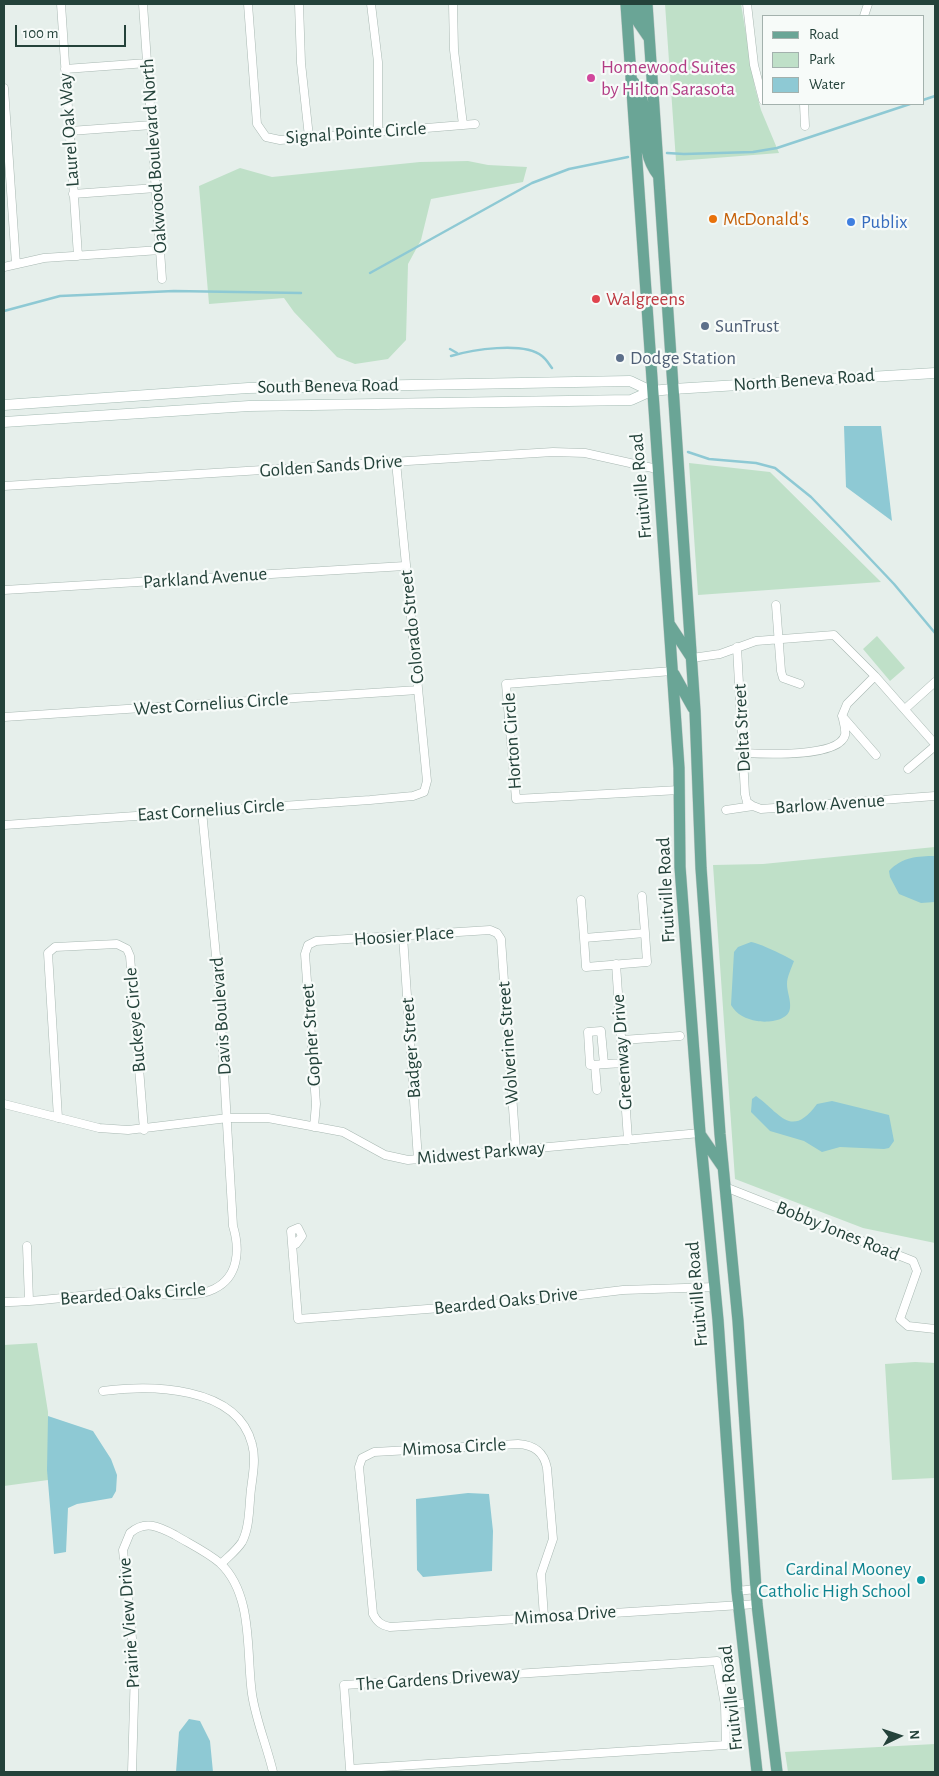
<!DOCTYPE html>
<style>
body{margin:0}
#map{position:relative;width:939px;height:1776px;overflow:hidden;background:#e6efeb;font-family:"Alegreya Sans",sans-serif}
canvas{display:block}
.frame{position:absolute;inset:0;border:5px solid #24423a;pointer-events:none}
.legend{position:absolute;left:762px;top:15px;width:162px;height:90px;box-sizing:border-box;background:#f7fbf9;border:1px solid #a3b1ad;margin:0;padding:6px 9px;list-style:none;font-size:15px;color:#24423a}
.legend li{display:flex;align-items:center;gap:10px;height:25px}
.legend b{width:25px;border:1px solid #a3b1ad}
.north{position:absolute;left:874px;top:1711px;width:50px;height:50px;-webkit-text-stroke:4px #f7fbf9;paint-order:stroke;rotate:86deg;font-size:14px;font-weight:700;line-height:20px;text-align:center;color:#24423a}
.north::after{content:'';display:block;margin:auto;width:18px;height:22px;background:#24423a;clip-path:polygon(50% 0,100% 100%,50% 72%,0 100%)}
.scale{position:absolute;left:15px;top:25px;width:111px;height:22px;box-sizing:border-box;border:2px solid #24423a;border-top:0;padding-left:6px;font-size:15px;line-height:18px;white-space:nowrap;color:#24423a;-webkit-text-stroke:4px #f7fbf9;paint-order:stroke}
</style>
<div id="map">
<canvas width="939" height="1776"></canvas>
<div class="frame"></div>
<ul class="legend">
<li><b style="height:6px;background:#6aa596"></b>Road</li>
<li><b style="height:14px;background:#bfe0c8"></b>Park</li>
<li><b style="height:14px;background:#8ec9d4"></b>Water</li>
</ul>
<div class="north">N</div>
<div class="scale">100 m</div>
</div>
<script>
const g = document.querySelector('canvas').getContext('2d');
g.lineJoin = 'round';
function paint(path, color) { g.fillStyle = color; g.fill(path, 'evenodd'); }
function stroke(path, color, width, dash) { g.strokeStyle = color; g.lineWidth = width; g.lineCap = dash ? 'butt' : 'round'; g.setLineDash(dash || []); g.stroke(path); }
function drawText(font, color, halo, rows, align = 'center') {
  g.font = font + ' "Alegreya Sans",sans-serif'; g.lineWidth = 4.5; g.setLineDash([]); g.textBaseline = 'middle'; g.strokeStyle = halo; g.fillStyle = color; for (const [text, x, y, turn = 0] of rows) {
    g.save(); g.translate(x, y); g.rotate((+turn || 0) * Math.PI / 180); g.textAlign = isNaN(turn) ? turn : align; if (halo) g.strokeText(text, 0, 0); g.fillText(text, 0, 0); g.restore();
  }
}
const green = new Path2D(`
 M665,4H741L755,88L761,110L779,153L676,161Z
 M468,161L488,165L527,167L523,182L431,199L421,240L408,264L406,340L388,359L355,364L337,357L294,312L284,298L209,304L199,186L240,168L272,177L420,162Z
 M689,463L770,472L881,582L698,595Z
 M877,636L905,668L890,681L863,649Z
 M935,847V1243L863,1228L735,1179L713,865L763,864Z
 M37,1343L48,1412V1480L4,1486V1345Z
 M915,1362L935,1363V1478L892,1480L885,1364Z
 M935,1744V1772H788L785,1752Z`);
const water = new Path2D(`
 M844,426H881L892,521L846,487Z
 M935,856V902L921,903L899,894L890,877L889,871C902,857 918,856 935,856Z
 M751,942C757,942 788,957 794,961C791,969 787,977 787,984C787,992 791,1000 790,1008C789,1021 767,1023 757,1021C746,1019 737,1015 731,1005L734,952L738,947Z
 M756,1096C781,1114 791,1139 817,1104L832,1101L889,1115L894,1141L889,1148L884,1149L840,1147L822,1152L804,1141L770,1131L751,1112L752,1099Z
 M48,1416L93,1431L111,1459L117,1475L116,1491L112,1498L77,1504L68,1508L66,1552L54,1554L47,1470Z
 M468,1493L489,1494L493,1531L492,1571L423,1577L417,1570L416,1499Z
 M189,1719L200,1721L210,1741L213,1772H176L179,1732Z`);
const stream = new Path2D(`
 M923,100L935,96
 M667,153L684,154L753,152L777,148L910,104
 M370,273L532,183L569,169L628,157
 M4,311L60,296L174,291L301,293
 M450,349L457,353
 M451,356C471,350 523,341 542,356C546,359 549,364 552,368
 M688,452L709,459L756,463L775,468L811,497L839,526L894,584L935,633`);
const street = new Path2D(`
 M61,4L78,256
 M143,4L162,279
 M248,4L257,124L266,137L280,140L475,124
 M299,4L301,63L309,137
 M371,4L378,62V132
 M453,4L454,50L463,125
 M747,4L754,65L763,100
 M864,16L868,4
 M65,69L147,63
 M4,88L16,264
 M804,104L805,126
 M70,131L152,125
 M73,194L156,188
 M4,267L44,258L160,250
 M4,486L553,452L585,453L657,469
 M4,590L405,566
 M776,605L781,671L783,678L800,684
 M737,647L745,794L747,802L753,806
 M692,658L720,654L756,641L834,635L875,676L935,744
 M672,671L506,684L516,799L679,790
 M875,676L847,704L842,716L876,755
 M905,709L935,682
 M4,717L418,690
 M743,753C763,754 839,758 845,735C846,730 844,724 843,719
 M908,769L935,746
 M726,810L753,806L761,809L935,796
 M4,825L370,800L413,796L424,792L427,781L396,462
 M642,896L645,933
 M581,900L584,938
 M645,933L647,962L586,967L584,938Z
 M403,936L418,1160
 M616,964L628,1140
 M622,1040L680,1036
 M604,1064L601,1031L588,1032L590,1065L623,1063
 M595,1065L597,1090
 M4,1104L99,1128L128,1130L228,1118H268L343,1132L385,1155L408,1160L700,1133
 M58,1118L48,953L55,947L117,944L127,949L130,956L144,1130
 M314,1127L316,1104L305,954L308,945L316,941L490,930L497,933L501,939L516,1150
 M725,1187L913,1261L917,1271L900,1319L908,1326L935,1329
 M293,1245L296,1244L302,1236L298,1228L291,1231L298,1319L531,1301L623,1290L715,1287
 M27,1246L29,1301
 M4,1302C45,1302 85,1294 126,1292C150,1292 193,1300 214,1289C239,1277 240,1249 233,1226L219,987L202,811
 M103,1391C150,1385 237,1385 252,1444C256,1458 253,1474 251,1489C249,1505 250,1527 242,1542C237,1550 228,1557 221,1564
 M737,1591L756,1589
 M544,1617L541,1574L553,1539L547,1468C544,1452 534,1445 518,1444L374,1452L362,1458L359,1467L373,1614C377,1622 381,1625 390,1627L757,1604
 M725,1705L717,1661L344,1685L350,1769L726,1745L725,1705L748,1703
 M132,1772L135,1668L123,1550L130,1533C145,1520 158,1526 175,1535C190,1544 207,1552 220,1563C254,1595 246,1653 252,1694C256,1721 267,1746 273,1772`);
const secondary = new Path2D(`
 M4,405L248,388L630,381L651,391
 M4,422L249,406L631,400L651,391L673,389L935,373`);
const primary = new Path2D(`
 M626,4L679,768L680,867L700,1133L718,1320L737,1591L757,1772
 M637,4L638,22L649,38
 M647,4L695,711L701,868L720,1134L738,1321L757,1604L777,1772
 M631,79C656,106 634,145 658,175
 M670,625L691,657
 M674,674L693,708
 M700,1134L722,1166`);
const markers = [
 [591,78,5,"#d1479c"],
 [713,219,5,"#e8710a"],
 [851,222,5,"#3f7fe0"],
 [596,299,5,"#e0444e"],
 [705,326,5,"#5c6f8a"],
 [620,358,5,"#5c6f8a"],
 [921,1580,5,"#0f9aa8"]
];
const hotelNames = [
 ["Homewood Suites",601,67],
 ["by Hilton Sarasota",601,89]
];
const streetNames = [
 ["Laurel Oak Way",69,130,-94],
 ["Signal Pointe Circle",356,133,-4],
 ["Oakwood Boulevard North",154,156,-94],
 ["North Beneva Road",804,380,-4],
 ["South Beneva Road",328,386,-1],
 ["Golden Sands Drive",331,466,-4],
 ["Fruitville Road",641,486,-95],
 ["Parkland Avenue",205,578,-4],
 ["Colorado Street",412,627,-96],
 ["West Cornelius Circle",211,704,-4],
 ["Delta Street",742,728,-93],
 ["Horton Circle",512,741,-94],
 ["Barlow Avenue",830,804,-4],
 ["East Cornelius Circle",211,810,-4],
 ["Fruitville Road",666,890,-93],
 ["Hoosier Place",404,936,-4],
 ["Davis Boulevard",221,1016,-94],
 ["Buckeye Circle",135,1020,-95],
 ["Gopher Street",311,1035,-94],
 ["Wolverine Street",508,1043,-94],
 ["Badger Street",411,1048,-94],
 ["Greenway Drive",622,1052,-94],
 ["Midwest Parkway",481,1153,-5],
 ["Bobby Jones Road",838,1231,22],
 ["Bearded Oaks Circle",133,1294,-4],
 ["Fruitville Road",697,1294,-95],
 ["Bearded Oaks Drive",506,1301,-6],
 ["Mimosa Circle",454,1447,-3],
 ["Mimosa Drive",565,1615,-4],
 ["Prairie View Drive",129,1623,-94],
 ["The Gardens Driveway",438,1679,-4],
 ["Fruitville Road",731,1698,-96]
];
const foodNames = [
 ["McDonald's",723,219]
];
const shopNames = [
 ["Publix",861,222]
];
const healthNames = [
 ["Walgreens",606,299]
];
const serviceNames = [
 ["SunTrust",715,326],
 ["Dodge Station",630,358]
];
const cultureNames = [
 ["Cardinal Mooney",911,1569],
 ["Catholic High School",911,1591]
];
paint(green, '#bfe0c8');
paint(water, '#8ec9d4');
stroke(stream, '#8ec9d4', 2.5);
stroke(street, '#a8b8b2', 9);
stroke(secondary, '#a4bbb3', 11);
stroke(primary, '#c2cac8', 12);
stroke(street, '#fff', 8);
stroke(secondary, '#fff', 10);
stroke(primary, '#6aa596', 11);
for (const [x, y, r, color] of markers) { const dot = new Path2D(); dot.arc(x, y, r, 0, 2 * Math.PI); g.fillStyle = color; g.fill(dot); stroke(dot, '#f7fbf9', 2); }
drawText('19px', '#b23c85', '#f7fbf9', hotelNames, 'left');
drawText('19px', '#24423a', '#f7fbf9', streetNames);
drawText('19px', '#c56008', '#f7fbf9', foodNames, 'left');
drawText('19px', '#366cbe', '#f7fbf9', shopNames, 'left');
drawText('19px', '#be3a42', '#f7fbf9', healthNames, 'left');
drawText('19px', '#4e5e75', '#f7fbf9', serviceNames, 'left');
drawText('19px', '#0d838f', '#f7fbf9', cultureNames, 'right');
</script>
